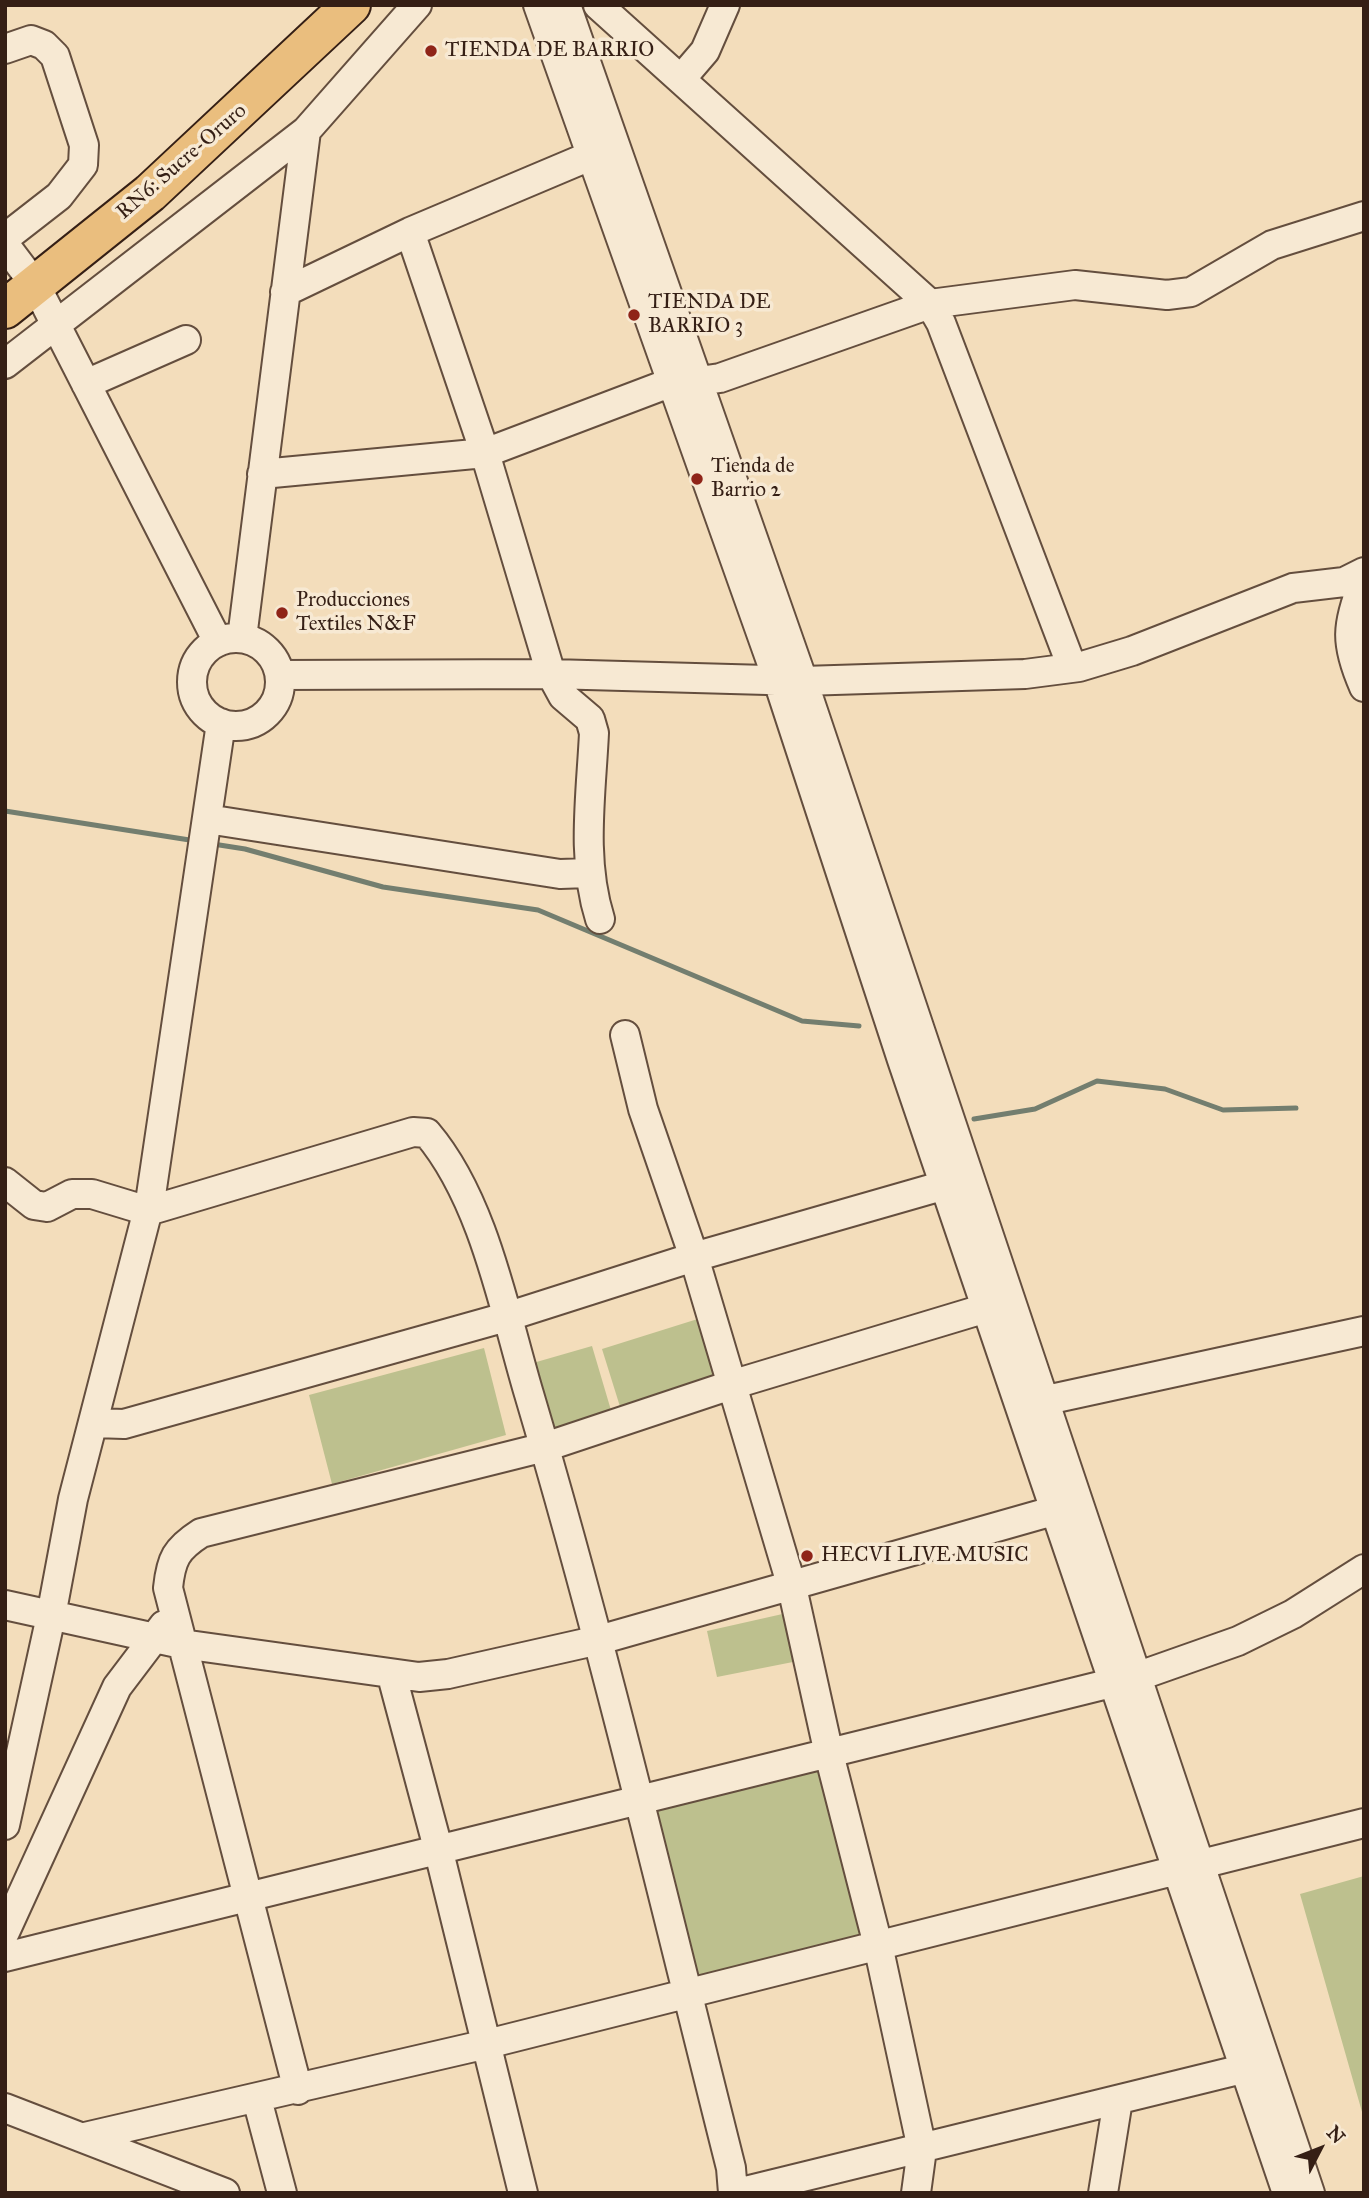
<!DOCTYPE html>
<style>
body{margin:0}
#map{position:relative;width:1369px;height:2198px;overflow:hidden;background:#f3ddbb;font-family:"IM FELL Great Primer",serif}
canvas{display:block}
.frame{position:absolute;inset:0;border:7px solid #351f15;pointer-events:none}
.north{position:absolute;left:1285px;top:2114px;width:70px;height:70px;-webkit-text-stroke:5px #f7e9d3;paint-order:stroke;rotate:48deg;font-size:19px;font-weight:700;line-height:28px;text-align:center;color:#351f15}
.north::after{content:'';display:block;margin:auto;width:24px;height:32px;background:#351f15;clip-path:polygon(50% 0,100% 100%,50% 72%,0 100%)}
</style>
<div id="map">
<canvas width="1369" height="2198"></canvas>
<div class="frame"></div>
<div class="north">N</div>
</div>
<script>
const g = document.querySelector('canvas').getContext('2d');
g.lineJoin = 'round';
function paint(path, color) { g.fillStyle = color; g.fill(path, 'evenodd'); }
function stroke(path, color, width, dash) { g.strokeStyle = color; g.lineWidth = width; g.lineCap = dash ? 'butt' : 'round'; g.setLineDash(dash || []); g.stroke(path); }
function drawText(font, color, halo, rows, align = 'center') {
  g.font = font + ' "IM FELL Great Primer",serif'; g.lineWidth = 7; g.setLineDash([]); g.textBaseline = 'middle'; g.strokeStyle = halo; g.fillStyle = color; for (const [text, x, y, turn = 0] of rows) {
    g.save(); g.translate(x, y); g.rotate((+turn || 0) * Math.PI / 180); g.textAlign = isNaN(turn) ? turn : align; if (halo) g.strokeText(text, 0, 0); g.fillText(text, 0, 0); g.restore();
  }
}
const green = new Path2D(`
 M704,1317L725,1381L622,1413L602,1349Z
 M592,1346L613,1417L555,1434L533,1363Z
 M484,1348L506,1435L332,1484L309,1395Z
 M787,1613L798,1661L717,1677L707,1631Z
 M824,1768L865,1940L695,1980L653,1808Z
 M1364,1876V2119L1300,1894Z`);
const stream = new Path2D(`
 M5,811L196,841
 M213,844L245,849L383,887L538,910L802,1021L859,1026
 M974,1119L1035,1109L1097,1081L1165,1089L1223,1110L1296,1108`);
const minor = new Path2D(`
 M538,5L778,681L902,1060L1287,2193
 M566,5L803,681L1310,2193
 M598,5L930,304L941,323L1072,667
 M5,49L31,40L44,45L55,56L84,145L83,165L59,196L5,238
 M681,79L705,51L725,5
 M410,232L485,453L551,674L563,696L590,719L594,733C591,796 581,859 600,919
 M5,245L36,286L218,642
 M285,292L410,232L609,148
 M5,364L306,131L417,5
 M86,384L186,340
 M262,474L485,453L659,387L720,378L930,304L1075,285L1167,295L1191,292L1272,245L1364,216
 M1364,581C1346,625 1345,644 1364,687
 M242,638L306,131
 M192 682a44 44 0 1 1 88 0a44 44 0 1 1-88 0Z
 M280,675L551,674L803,681L1025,674L1079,667L1132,651L1293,588L1344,582L1364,572
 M207,819L560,874L589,873
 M625,1035L643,1109L694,1257L792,1587L829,1754L878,1945L922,2149L916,2193
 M5,1182L34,1205L47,1207L72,1194H92L148,1211L413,1132L427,1133C484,1200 504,1310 529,1394C605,1650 666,1910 731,2168L733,2193
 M1042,1401L1364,1331
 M94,1423L124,1424L506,1317L694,1257L945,1185
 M5,1605L182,1644L419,1677L448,1674L599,1640L1074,1505
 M392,1676L438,1848L523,2193
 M5,1825L51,1616L73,1499L150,1202L221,723
 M5,1932L117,1687L164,1625
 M5,1957L1136,1677L1238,1641L1293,1614L1364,1569
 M298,2090L168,1588C171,1559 176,1549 201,1533L545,1447L731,1385L1003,1303
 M257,2099L282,2193
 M5,2108L225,2193
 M85,2137L487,2044L1364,1823
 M737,2193L1263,2064
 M1103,2193L1118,2100`);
const highway = new Path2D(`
 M5,309L150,193L351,5`);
const markers = [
 [431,51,7,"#8f2418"],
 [634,315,7,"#8f2418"],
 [697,479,7,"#8f2418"],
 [282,613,7,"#8f2418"],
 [807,1556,7,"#8f2418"]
];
const poiNames = [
 ["TIENDA DE BARRIO",445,51],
 ["TIENDA DE",648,303],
 ["BARRIO 3",648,327],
 ["Tienda de",711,467],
 ["Barrio 2",711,491],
 ["Producciones",296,601],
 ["Textiles N&F",296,625],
 ["HECVI LIVE MUSIC",821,1556]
];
const streetNames = [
 ["RN6: Sucre-Oruro",182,162,-41]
];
paint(green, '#bdc08e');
stroke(stream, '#737e6f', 5);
stroke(minor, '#644e3e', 32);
stroke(highway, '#351f15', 42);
stroke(minor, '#f7e9d3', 28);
stroke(highway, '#eabe7e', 38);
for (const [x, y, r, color] of markers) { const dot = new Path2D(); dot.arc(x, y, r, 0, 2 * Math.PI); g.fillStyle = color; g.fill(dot); stroke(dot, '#f7e9d3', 2.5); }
drawText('21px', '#351f15', '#f7e9d3', poiNames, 'left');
drawText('21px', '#351f15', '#f7e9d3', streetNames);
</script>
